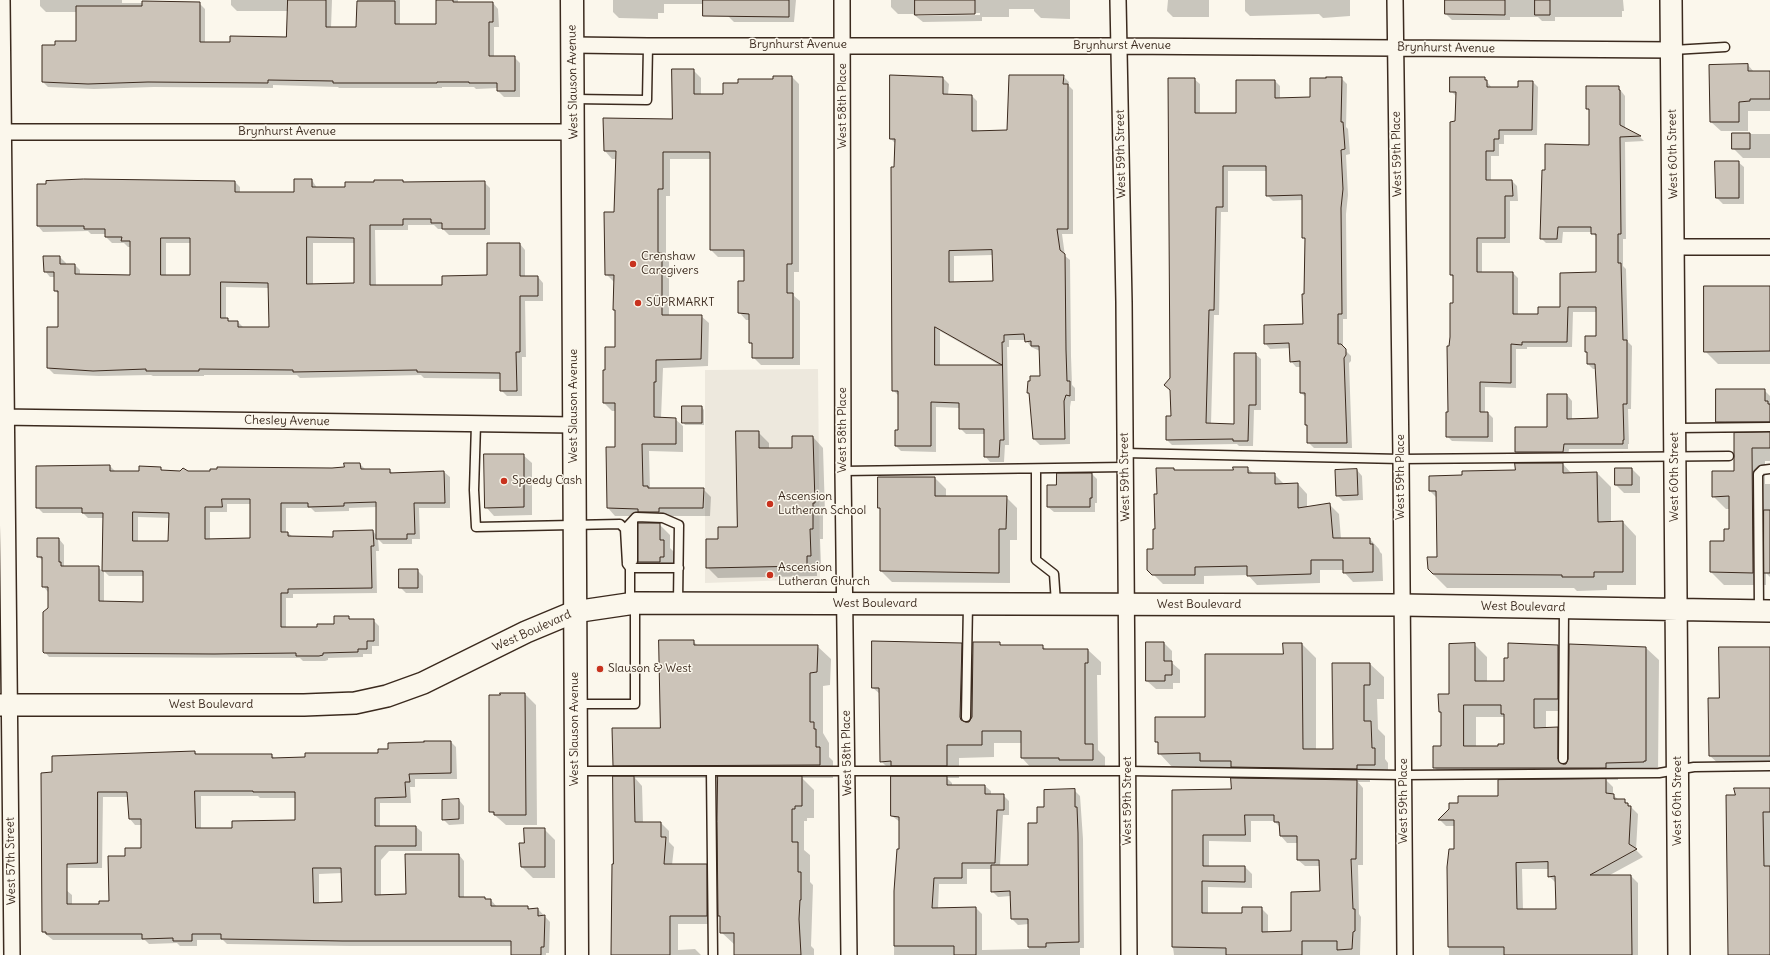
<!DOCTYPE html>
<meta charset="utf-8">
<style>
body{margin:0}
canvas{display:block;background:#fbf7ec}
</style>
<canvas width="1770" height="955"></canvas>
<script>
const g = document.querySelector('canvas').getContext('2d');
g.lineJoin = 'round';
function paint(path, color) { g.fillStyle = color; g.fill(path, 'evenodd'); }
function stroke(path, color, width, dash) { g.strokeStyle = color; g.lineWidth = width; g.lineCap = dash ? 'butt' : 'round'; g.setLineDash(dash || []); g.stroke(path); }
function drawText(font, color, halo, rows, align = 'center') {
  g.font = font + ' Delius,sans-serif'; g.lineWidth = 3; g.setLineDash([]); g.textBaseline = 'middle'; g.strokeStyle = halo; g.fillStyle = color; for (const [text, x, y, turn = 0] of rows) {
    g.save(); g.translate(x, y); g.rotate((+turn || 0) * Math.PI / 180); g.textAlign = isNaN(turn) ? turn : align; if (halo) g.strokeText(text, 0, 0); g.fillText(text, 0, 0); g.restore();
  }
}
const built = new Path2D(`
 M818,369L820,579L705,583V370Z`);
const shadow = new Path2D(`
 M40,0H122V3H199L205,9V43H231L287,38L288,11H237L231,5V0H332L331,28H357V0H400V25H437V0H458V3H493L498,9L499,27H494V57H514L520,63V97H504L498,91V88L476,89L474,87H442V88H339L338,87L273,85V88L154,87L94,89L48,87L43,82L56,46L77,42V12H46L40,6Z
 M613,0H707V4H664V13H658V19L619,18L613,12Z
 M728,0H796L794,22H734L728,16Z
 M891,0H1070V19L1041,18L1034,11V9H1009V17H982V21L923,22L913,14H898L891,7ZM980,13V15L918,16L916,14Z
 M1168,0H1209V17H1173L1167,11Z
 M1245,0H1350V16L1323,18L1319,14L1250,16L1245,11Z
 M1446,0H1623L1624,11H1622V17H1555V21H1542L1538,17H1510V20H1452L1446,14Z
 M1748,65L1754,72H1770V111H1748V131H1721L1711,122Z
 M693,70L701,78V95H724L739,84L792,77L799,84V272H794V296L800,301V365H761L753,357V346L750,342V320H746L739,312L745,282V257H718L711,250V159H670V196H666V258L669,261V316H701L709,323L708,366L663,368L661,418L675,419L683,426V452L649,451L650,489H703L711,497L710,516H615L608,508L616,448V411H612L604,403L606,371L616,348L614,282L606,274L615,213L617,159H612L605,151L673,120Z
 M891,76L943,78L949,84L948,95L972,96L977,101V132L1008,131L1063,76L1069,82V86L1073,90V234H1062L1065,256L1070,260L1071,356L1072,385L1075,388V401H1071L1070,407V444L1040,445L1034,439L1030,394L1028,393L1041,377L1040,351L1031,347L1026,340H1009V347H1007L1009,445H1005L1004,462H990L985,456V434H966L960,428V408L936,407V452L901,451L896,446L899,431V396L893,390L896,144L891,139ZM993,255L994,282L954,283V256ZM940,331L1001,366H940Z
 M1341,78L1347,84L1346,127L1348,129L1350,154L1346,155L1348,195L1346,214L1347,319H1343V348L1351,356V361L1349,363L1352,448H1314L1308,442V427L1306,425V397L1301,393V367H1296L1291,361V348L1270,349L1265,343L1304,325L1306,240L1303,237V200L1273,201L1267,195V171H1228V212H1221L1219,315H1214L1211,424L1235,425L1255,354L1261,359V410H1254L1253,446H1239L1237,444L1172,445L1167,440L1172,417L1171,378L1194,79L1200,84V114H1237L1275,81L1280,86V99L1311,98Z
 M1484,78L1492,88H1519L1533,82L1538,87L1537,135H1504V144H1499V156H1491V181H1512L1517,186L1518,201H1510V243H1482V273H1513L1518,278V315H1539L1561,308L1597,273V238L1592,232H1563L1562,243H1546L1541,238L1546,171L1590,146V111L1587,109L1618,87L1625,96V129L1640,137L1644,141L1625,142L1626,239H1623V266L1626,269L1628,342L1632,346L1631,409H1628L1629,444H1628V449H1569L1568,457H1521L1516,452V428H1548L1567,395L1572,401V419H1599L1596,369H1593L1588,364V354L1586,352V337H1597V312H1573L1572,347H1527V349H1516V388L1485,387V413H1488L1493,418V442L1452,441L1447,436L1450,347L1454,304V278L1451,275L1457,97L1451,91Z
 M1733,134H1770V158H1743L1733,148Z
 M1716,162H1738L1744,167V204H1723L1717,198Z
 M312,180L317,188H346L403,181L405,183L484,182L490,188V235H449L443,229H438L434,225H408V230H375L376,286H443L488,276L520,244L525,250V277H538L543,283V301H525L526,357H522V396H507L501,390V379L424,378L421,375L300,378L297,375H204V376H153L151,375L99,376L54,374L48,368L59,328V294L55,291V277H50L45,271L60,257L66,263V265H75L80,270V275L131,276V247H128L124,243H112L106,237V234H91L88,231L43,232L38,226L235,182L240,187V193H295ZM166,243H191V276H166ZM313,243H355V284L313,285ZM226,287L269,288L270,328H244L238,322H230L226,319Z
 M1770,287V364H1718L1705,351Z
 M1764,390L1770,396V430H1726L1717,422Z
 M702,407L704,410V425H685L683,422Z
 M758,432L769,443V449H793L813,437L823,448L825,513H823V539H820L821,566H817V576L718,578L707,567L719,540L738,528Z
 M1770,433V461H1765V484H1770V577L1766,573V585H1724L1711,572L1730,530V509H1726L1713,496L1735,472V434Z
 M523,455L532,463V515L494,516L486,507Z
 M360,464L365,469L390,470L393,474L444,472L450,477V508H419L420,539H412V544H383L378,539L379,551H376L377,593L293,594V598H286V628H318L335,625L348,617L351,620H373L379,626V646H372V654H363V657L328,658V660L325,661H303L300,658L49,657L44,651L49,609L48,592L43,586V561L38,556L59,539L64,545V566L98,567L103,572L104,518H88L83,513H43L37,507L110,466L115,471L140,472L160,468L164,472H188L332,469L345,468ZM227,504H251V539L210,540V512H227ZM377,507V536L373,531L334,538L293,537L288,533H286V508H311L315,512L349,511V508ZM138,517L170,518L169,542H138ZM104,571L109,576H144V603L104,602Z
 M1563,464L1572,474L1597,473L1611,487V522H1623L1636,536V585H1607V590L1577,591L1574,588H1447L1433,574L1438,558L1437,498L1430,491L1463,476L1516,471Z
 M1247,468L1254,474H1274L1284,484H1298L1307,494V508L1329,504L1339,514L1341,539H1370L1379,549L1380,552L1382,554L1383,581L1353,582L1344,572V570H1320V583L1257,585L1248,575L1204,576V584H1163L1148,569L1154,550L1158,495L1174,469L1176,471H1234Z
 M1616,469H1632L1640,477V493H1624L1616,485Z
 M1357,470L1362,476L1363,500L1343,501L1337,495Z
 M1092,474L1097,479V503H1095V512H1054L1048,507L1057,486Z
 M935,478L946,489V497H1006L1017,508V540H1010V583L892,582L881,571V509L879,507Z
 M659,524L670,535V548L674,552L675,568H670V573H650L639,562Z
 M417,570L423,576V593H406L400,587Z
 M693,641L698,646H817L831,659L830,685L823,686V733L829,743V757L833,761V778H802L814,790V818H807V821H804V850L810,855V882L813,885L811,946L814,949V955H735V945L721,932V918L719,916V778H635L642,786L643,823H661L669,831V842L674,847L672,865H706L714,873L715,924H678V950L695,949L701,955H612L614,865L626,778L614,765L661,729Z
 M999,643L1002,646H1042L1047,650H1088L1101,662V675H1097L1098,750L1105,757V772L1034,771L1022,758V743H994V757L959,758V778H947L952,783V786H985L991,791V795H1003L1009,801V815H1003L1000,866H1029L1038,824L1045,808L1074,790L1080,796L1083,839L1084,948H1080V955H894L895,891L900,850V822L892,816L905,778L901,774H894L881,761L880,694L873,688L961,644L974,656ZM967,869H992V891L998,897L1011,896L1012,919L1018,925L1029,924V949L982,950V914L976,908H938L939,884H967Z
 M1164,643L1172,651V663L1180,670V683H1173V689H1156L1147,681Z
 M1302,644L1316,658V750H1334L1333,664H1370L1384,677V699H1377L1378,729L1385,736V759L1388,763V778H1370V782H1358L1363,788V865H1358L1359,914L1361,917L1360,955H1174L1172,940V920L1174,913L1173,791L1232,790L1245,779L1239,774H1215L1208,767L1173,768L1160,754V744L1156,741L1206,718L1284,655ZM1251,821H1274L1280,827L1281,836L1287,843H1298V860L1305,866H1320L1321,892L1292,932L1268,933V915L1261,908L1243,914H1208V887L1252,888V874L1245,867H1209V841L1251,842Z
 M1474,644L1487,657V682H1505L1558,646L1570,658V645L1646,648L1659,660L1658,773L1618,775V780H1606L1613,787V795L1619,800H1624L1638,814L1636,850L1643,857L1608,876H1631L1638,883V955H1449L1448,867L1455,850V826H1446L1440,820L1499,797V780H1447L1434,767L1442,747V715L1440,712L1439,695L1450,694ZM1546,711H1570V741L1557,728L1546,729ZM1476,717H1505V745L1499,747H1476ZM1522,869H1549V876L1556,883L1557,909L1523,910Z
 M1770,648V765H1720L1710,756L1720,699Z
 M525,694L536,705L537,825H506L490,811Z
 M451,742L456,747L457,779H415V787H410L411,803H380V827H416L422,832V851H389L381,860V896L407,895L459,855L464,861V898H484L486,900H491L497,907H528L530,910L538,909L550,922L549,953H546V955H512V946H349L227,944L223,940H197V946H180L177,943L149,944L145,940H53L43,932L66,890L72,895V905H100L110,902L126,857L142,849V825H135L130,819L128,797H103L102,868H48L42,774L195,752L198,755H271L276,759L379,754ZM201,796H258L260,798H296V821L234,829H201ZM342,873L343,903L319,904V874Z
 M1770,789V955H1728L1736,796Z
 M459,800L464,806V824L449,825L443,819Z
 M544,829L555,840V878H533L522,867Z`);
const building = new Path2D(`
 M288,0H326V27H356L357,1H395V24H436V0H453V2H493V22H489V56H515V91H497V83H469V82H437V83H333V81L268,80V83L148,82L88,84L42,82V45H55V41H76V6H142V1L200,2V42H230V36L286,37Z
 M703,0H789V17L703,16Z
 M915,0H975V14L915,15Z
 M1445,0H1505V15L1445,14Z
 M1535,0H1550V15H1535Z
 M1748,64V71H1770V99H1750V101L1739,102V122H1710L1709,65Z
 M672,69H694V94H723V83H738V79H773V76H792V264H787V293H793V358H752V343H749V314L738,313V281H744V250H710V152H663V189H658V253H662V315H702L701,359L656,360V382H654V417L676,418V444H642L643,486H648V488H704L703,508H659V512H638V509L607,508L606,447H615V403H603V370H605V347H615V310H613L614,275H605L604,212H614L616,151H604L603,118L672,119Z
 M890,75L943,77V94L972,95V131L1007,130L1009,75H1064L1063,84H1068V229H1057L1060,250L1065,254L1066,350L1067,381H1070V396L1066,395L1064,401L1065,439H1033L1029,393H1027L1028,381H1030V376H1040L1039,346H1031V341L1025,342L1024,334L1004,335V342H1002L1004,440H1000L999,457H984V429H959V403L931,402V446H895V430H898V391H892L891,167H894L895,139H890ZM992,250L993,281L949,282V251ZM935,327L1002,365H935Z
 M1326,77H1342L1341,122H1343L1345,149L1341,150L1343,189L1341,208L1342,314H1338V344H1341L1346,349V355L1344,358L1347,443H1307V425H1305V393H1300V361L1290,362L1289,343L1264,344V325L1303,324L1302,294H1304L1305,238H1302V195L1266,196V166H1223V207H1216L1214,310H1209L1206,423L1234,424V353H1256V405H1249L1248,441H1233V439L1166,440V416H1171L1170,390L1164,385L1170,378L1168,78H1195V113H1236V80H1275V98L1310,97V78H1326Z
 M1450,77H1485V80H1487V87H1518V81H1533L1532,130H1499V139H1494V151H1486V180H1512L1513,196H1505V238H1477V272H1513V314H1538V307H1560V273L1596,272V234H1591V227H1558L1557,239H1540L1542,170H1545V144L1589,145V109H1586V86H1619V90H1620V125L1641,136L1620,137L1621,234H1618V263H1621L1623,340H1627V404H1623L1624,440H1623V444H1564L1563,452H1515V427H1547V394H1567V419L1598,418L1595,364H1587V352H1585V336H1596V307H1568L1567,342H1522V345L1511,344V383L1480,382V412H1488V437H1446V412H1448L1447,346H1449L1450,337V303H1453V275H1450V122L1455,121L1456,92H1450Z
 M1732,133H1750V149H1732Z
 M1715,161H1739V198H1716Z
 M84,179L235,181V192H294V179H312V187H345V182H374V180H403V182L485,181V229H442V223H431V219H403V225H370V285H442V276L487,275V243H520V276H538V296H520V352H516L517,391H500V373L417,372V370L293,372V370L199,369V371H146V369L93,371L47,368V327H58V291H54V272H44L43,256H60V264H75V274L130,275V241H121L122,237H105V229H84V226H37V184H46V181ZM307,237L354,238V283L307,284ZM161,238H190V275H161ZM221,282L268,283L269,327H238V321H228V318H221Z
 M1704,286H1770V351L1704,352Z
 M1716,389H1765V401H1768V404H1770V422H1716Z
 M682,406H702V423H682Z
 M736,431H759V448H792V436H813L815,503H813V529H810L811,556H807V566L706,568V539H718V527H737Z
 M1770,432V448H1752L1753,573L1710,572V541H1724V529H1729V496L1712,497V471H1734V433Z
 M484,454H524V507L485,508Z
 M344,463H360L361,469H390V473L444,471L445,503H414L415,534H407V539H376V502L344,503V506L308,507V503H281V532H288V536L333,537V531L373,530L374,546H371L372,588L288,589V593H281V627H317V624H334V616H349V619H374V641H367V649H358V652L323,653V655L319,656H296V653L214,654L44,653L43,652V612L48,608V587H42V557H37V538H59V562H61V566H99V601L143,602V571H102L103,513H82V508H36V466L110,465V471H139V466L161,467V470L180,471L183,468L188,471H210V469H217V467L332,468L344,467ZM222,499H250V538L205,539V507H222ZM133,512L169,513L168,541H133Z
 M1515,463H1563V473L1597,472L1598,522L1623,521V572H1594V577H1562V575L1433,574L1428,569L1427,557H1437L1436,491H1429V476L1462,475V471L1515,470Z
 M1233,467H1248V473H1275V484L1298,483V508L1330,503L1333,538H1370V544H1373V572L1343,573V560H1311V574L1247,576V566L1195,567V575H1152L1147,570V549H1153V529H1155L1154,494H1157L1156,468H1174V470H1233Z
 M1615,468H1632V485H1615Z
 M1357,469L1358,495L1336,496L1335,470Z
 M1057,473H1092V498H1090V507H1047V485H1056Z
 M878,477H935V496H1007L1006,529H999V573L880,571V508H878Z
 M1764,510H1770V573H1764Z
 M638,523H660V540H664V557H660V562H638Z
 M399,569H418V588H399Z
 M659,640H694V645H818L817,672L810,673V722H814V729H816V747H820V765L613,766L612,728H660Z
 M872,641L962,643L960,717L961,720L966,722H969L972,717L973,642H1000V645H1043V649H1088V663H1085V744H1093V760H1059V758H1021V731H982V745H947V766H891V761L880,762L879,688H872Z
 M1146,642H1164V661H1172V675H1165V681H1146Z
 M1283,643H1302L1303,749H1333L1332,663H1370V685H1364V721H1371L1372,748H1375V765H1357V769L1231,767V761H1200V753L1158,754V742H1155V717H1205V654H1283Z
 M1475,643V681H1504V658H1508V643L1558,645V699H1534V728L1558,727V759L1563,764H1566L1568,759L1569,644L1646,647V761H1644V762L1606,763V768H1433V746H1441V712H1439L1438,694H1449V644ZM1464,705H1501V714H1504V744H1498V746H1464Z
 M1719,647H1770V756H1709L1708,698H1719Z
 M500,693H525L526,815H494V812H489V695H500Z
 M424,741H451V773L409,774L410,782H405L406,797L375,798V826H416V846H375V895L406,894L405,854H459V897H485V899H491V906H528V909L538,908V916L545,915L544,947H541V955H511V941H342L221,939V934H192V941H173V938L142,939V934H46V932H42L41,773L52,772V756L195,751V754H272V758L305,757V753H378V749H388V743L424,742ZM195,791H253V792H295V820L232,821V828H196ZM98,792H127L129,819H141V848H125V856H108L109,901H99V904H67V864L97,863ZM313,868H341L342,902L314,903Z
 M613,776H634L635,822H661V837H666L664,864H707V916H670V955H611L612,864H613Z
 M718,776H802V806H795V809H792V842H798V872H801V900H800L799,919L801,955H734V933H720V916H718L717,822Z
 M891,776H947V785H985V794H1004V810H997L995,863H962V878H934L932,908L976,907V955H954V946H894V891L897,849H899V817L891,816Z
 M1231,778L1357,780L1356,859H1351L1353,909H1355V931L1353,932L1352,949L1337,950V941H1302V955H1226V948L1172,947V790L1231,789ZM1245,815H1274V822H1279L1280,836H1297V860H1319L1320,891L1291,892V931L1262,932V907H1242V913H1202V881L1245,882V866H1203V835H1245Z
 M1606,779V793L1614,794V799H1625V803H1628V806H1631L1629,844L1637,849L1590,875H1631L1632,955H1504V947H1448L1447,867L1449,849H1454V820H1438L1449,809V803H1458V796H1498V780ZM1548,862V877L1555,876L1556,909H1517L1516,863Z
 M1734,788H1770V812H1763L1764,866H1770V955H1728L1726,795H1735Z
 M1075,789V807H1077L1078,833L1079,942L1046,943V947H1028V919H1011L1010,891L991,892V865H1028V823H1037V807H1044V790Z
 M459,799V819L442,820V800Z
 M524,828H545V867H521L519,843H524Z`);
const lane = new Path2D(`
 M1673,50L1725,47
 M574,99L647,100L648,46
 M476,424L474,490L476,527L620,524L625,529L627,564L630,568V603
 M1676,428L1770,427
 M1125,453L1401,459L1729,456
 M1036,469V560L1054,574L1056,603
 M843,471L1125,467
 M625,529L636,517L663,518L679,525L678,603
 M627,564L633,561V522
 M630,568H679
 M1759,610L1758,474L1762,470L1770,469
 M576,704H635V604
 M966,717L968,604
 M1563,759L1564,608
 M577,771H1128L1404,775L1659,773L1694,767L1770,766
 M711,771L713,955`);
const street = new Path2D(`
 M2,0L12,955
 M842,0L843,471L849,955
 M1118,0L1124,302L1129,955
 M1395,0L1401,459L1405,955
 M573,45L648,46H1118L1672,50
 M0,132H574
 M1673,247H1770
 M0,417L574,425`);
const secondary = new Path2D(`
 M1671,0L1679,955
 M0,705H304L355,703L387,696L423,683L526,632L574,612L635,603L1402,605L1770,611`);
const primary = new Path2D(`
 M572,0L577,955`);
const markers = [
 [633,264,4,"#c8321e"],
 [638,303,4,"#c8321e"],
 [504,481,4,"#c8321e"],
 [770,504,4,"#c8321e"],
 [770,575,4,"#c8321e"],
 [600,669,4,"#c8321e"]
];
const streetNames = [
 ["Brynhurst Avenue",798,45],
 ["Brynhurst Avenue",1122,46],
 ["Brynhurst Avenue",1446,48,1],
 ["West Slauson Avenue",573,82,-91],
 ["West 58th Place",843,106,-90],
 ["Brynhurst Avenue",287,132],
 ["West 59th Street",1121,154,-91],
 ["West 59th Place",1397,154,-91],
 ["West 60th Street",1673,154,-91],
 ["West Slauson Avenue",574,406,-90],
 ["Chesley Avenue",287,421,1],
 ["West 58th Place",843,430,-90],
 ["West 59th Street",1125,477,-91],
 ["West 59th Place",1401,477,-90],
 ["West 60th Street",1675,477,-90],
 ["West Boulevard",875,604],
 ["West Boulevard",1199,605],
 ["West Boulevard",1523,607,1],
 ["West Boulevard",532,631,-24],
 ["West Boulevard",211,705],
 ["West Slauson Avenue",575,729,-90],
 ["West 58th Place",847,753,-91],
 ["West 59th Street",1128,801,-90],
 ["West 59th Place",1404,801,-90],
 ["West 60th Street",1678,801,-90],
 ["West 57th Street",11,861,-91]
];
const poiNames = [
 ["Crenshaw",641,257],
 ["Caregivers",641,271],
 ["SÜPRMARKT",646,303],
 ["Speedy Cash",512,481],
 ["Ascension",778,497],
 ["Lutheran School",778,511],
 ["Ascension",778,568],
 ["Lutheran Church",778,582],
 ["Slauson & West",608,669]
];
paint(built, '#ede8dd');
paint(shadow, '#0003');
paint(building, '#ccc4b9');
stroke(building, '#3b2a1e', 1);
stroke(lane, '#3b2a1e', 11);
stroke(street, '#3b2a1e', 18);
stroke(secondary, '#3b2a1e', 24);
stroke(primary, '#3b2a1e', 25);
stroke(lane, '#fbf7ec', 8);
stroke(street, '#fbf7ec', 15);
stroke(secondary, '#fbf7ec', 21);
stroke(primary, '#fbf7ec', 22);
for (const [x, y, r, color] of markers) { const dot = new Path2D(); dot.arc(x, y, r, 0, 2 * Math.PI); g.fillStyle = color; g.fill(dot); stroke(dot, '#fbf7ec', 1.5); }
drawText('12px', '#3b2a1e', '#fbf7ec', streetNames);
drawText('12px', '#3b2a1e', '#fbf7ec', poiNames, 'left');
</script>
